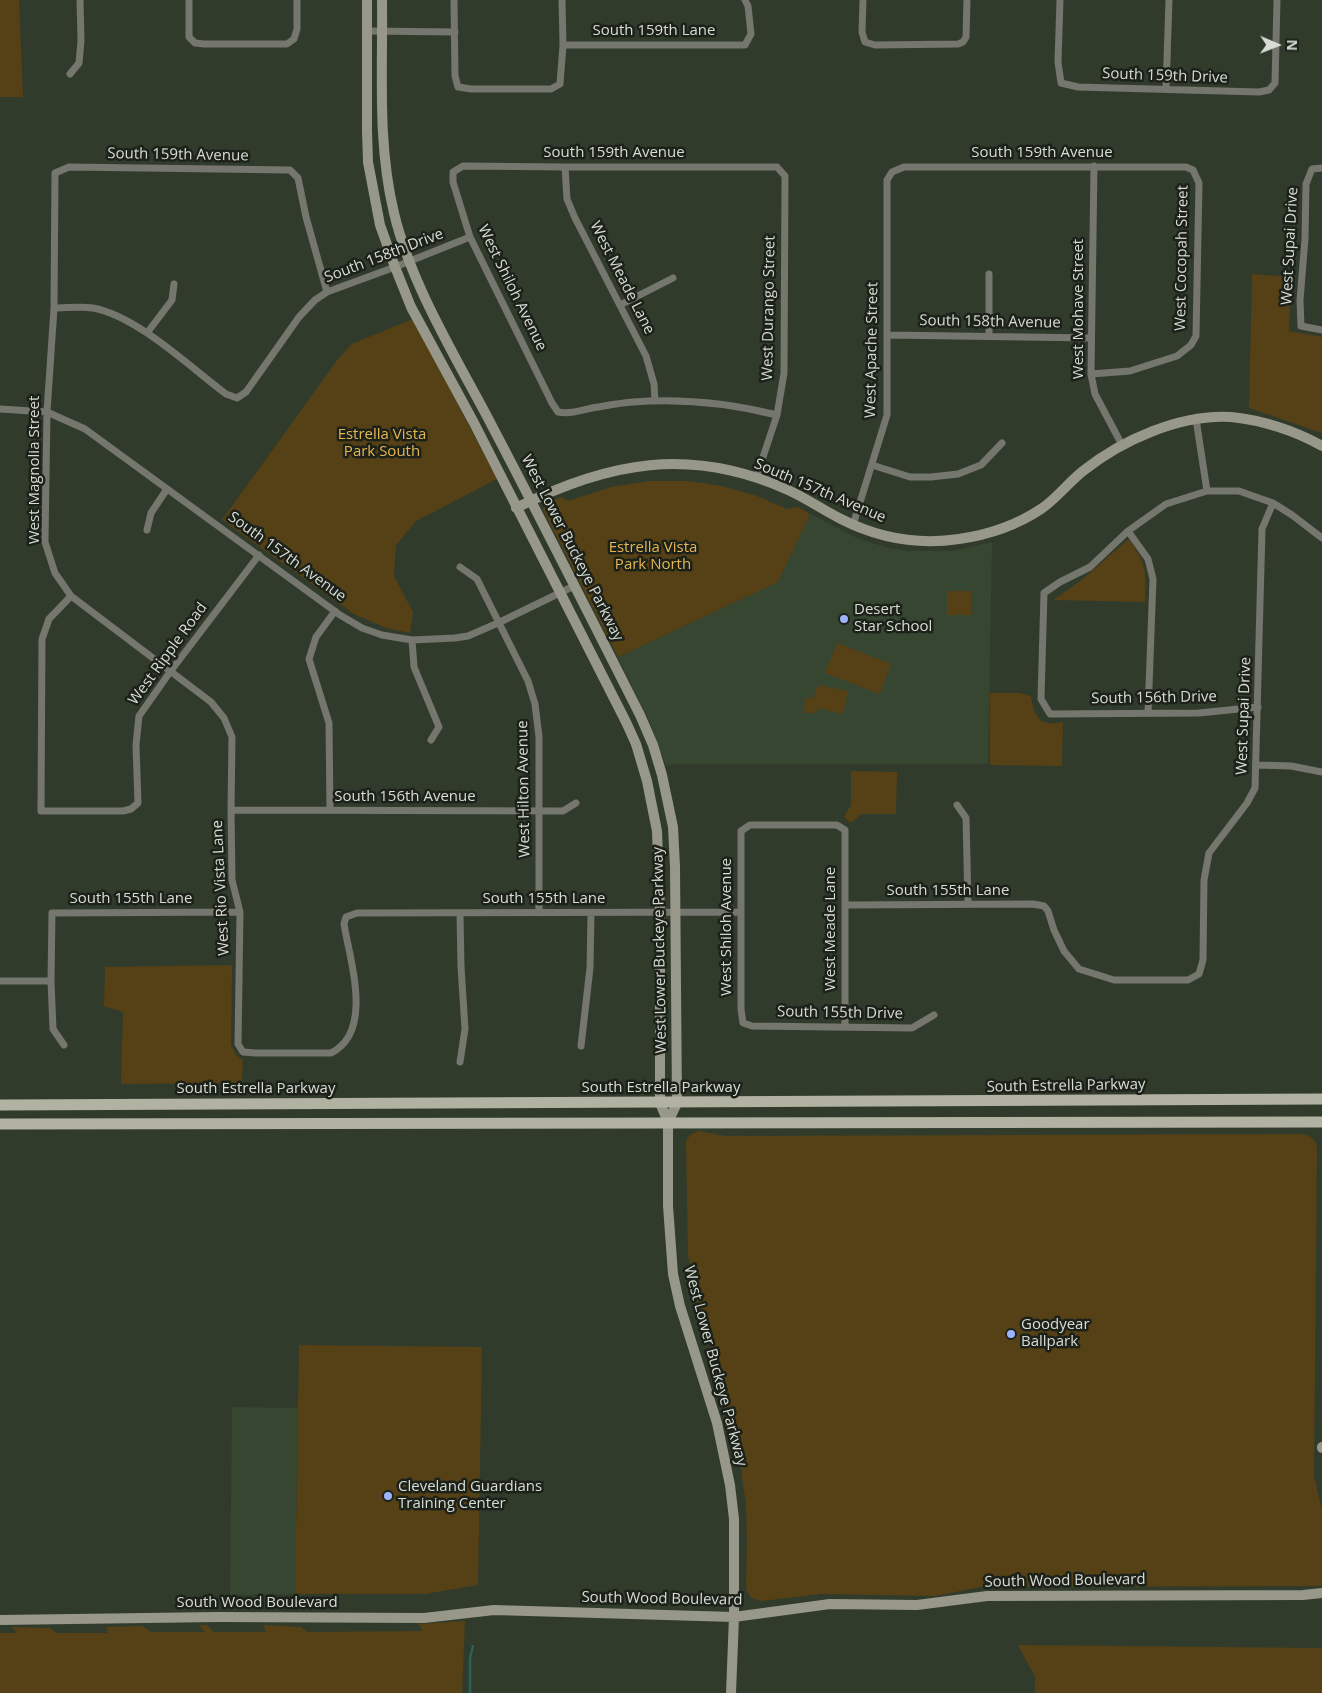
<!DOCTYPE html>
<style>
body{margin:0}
#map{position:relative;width:1322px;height:1693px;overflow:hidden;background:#313b2c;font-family:"Open Sans",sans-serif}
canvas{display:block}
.north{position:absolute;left:1252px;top:20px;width:50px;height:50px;-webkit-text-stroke:4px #1c211a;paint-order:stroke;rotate:91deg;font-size:14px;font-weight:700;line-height:20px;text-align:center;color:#d7ddd4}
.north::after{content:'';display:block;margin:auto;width:18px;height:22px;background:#d7ddd4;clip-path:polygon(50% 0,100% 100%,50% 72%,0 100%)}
</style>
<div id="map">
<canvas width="1322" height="1693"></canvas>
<div class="north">N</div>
</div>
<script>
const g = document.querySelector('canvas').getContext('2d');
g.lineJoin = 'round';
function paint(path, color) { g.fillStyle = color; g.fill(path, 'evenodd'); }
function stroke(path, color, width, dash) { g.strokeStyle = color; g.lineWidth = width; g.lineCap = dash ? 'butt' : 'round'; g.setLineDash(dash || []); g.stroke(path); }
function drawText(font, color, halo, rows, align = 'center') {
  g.font = font + ' "Open Sans",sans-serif'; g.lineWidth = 5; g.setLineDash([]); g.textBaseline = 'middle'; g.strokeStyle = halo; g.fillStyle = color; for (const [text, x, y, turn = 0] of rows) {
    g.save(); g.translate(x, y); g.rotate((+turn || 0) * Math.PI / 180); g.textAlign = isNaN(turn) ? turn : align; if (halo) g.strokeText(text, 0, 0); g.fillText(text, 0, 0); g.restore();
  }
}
const built = new Path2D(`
 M810,514L859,539L889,548L907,551H953L992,542L988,764H675L666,766L649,720L618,657L778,582Z
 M232,1407L298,1408L295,1594L230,1595Z`);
const green = new Path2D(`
 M0,0H19L23,97H0Z
 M1252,274L1291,277L1289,331L1322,337V433L1249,408Z
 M413,319L497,479L416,521L396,545L394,576L413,612L410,633L386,628L354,614L222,520L338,359L352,344Z
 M649,481H687L722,486L757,496L787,509L798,507L810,514L778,582L618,657L543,510L545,505L561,497L568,501L611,487Z
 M1129,539C1147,565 1146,572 1145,602L1053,600L1079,582Z
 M947,591H971V615H947Z
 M837,643L891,664L880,694L825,673Z
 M818,685L848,691L843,714L818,708L816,713H804L805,698H813Z
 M990,693H1019L1031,696C1034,717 1039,727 1063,722L1062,766L990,765Z
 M851,771L897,772L896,814H861L851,823L844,817L851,805Z
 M232,965L231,1045L236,1055L243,1060L242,1083L121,1084L123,1012L104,1006L105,967Z
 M699,1131L725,1136L1304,1134C1312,1137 1315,1139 1317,1147L1314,1476L1322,1510V1586L981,1587L935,1596L820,1594L762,1601L751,1598L746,1589L747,1540L746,1504L740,1462L720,1376L694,1293L688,1254L686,1142L690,1135Z
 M299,1345L482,1347L478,1585L425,1594H295Z
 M465,1621L462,1693H0V1633H17L12,1627L50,1628L57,1633H108L106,1627L143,1626L151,1632H205L199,1625H207L214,1632H266L263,1625L301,1627L307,1632L422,1631L419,1624Z
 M1018,1645L1322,1648V1693H1035V1677Z`);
const stream = new Path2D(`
 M470,1693V1658L473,1646`);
const street = new Path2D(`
 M189,0V37L195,43L204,44H287L294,39L297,29V0
 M454,0L455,76L458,87L471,89H551L560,84L563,45L562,0
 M863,0L862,32L865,42L875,45L958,44L963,42L966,37L967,0
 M1060,0L1058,62L1061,83L1078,87L1259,92L1269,90L1275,83L1277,0
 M367,31L455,32
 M563,45H745L751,34L748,6L745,0
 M70,74L79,63L81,41L80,0
 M1166,89L1169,0
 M1094,166L1091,374L1095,394L1122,445
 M565,167L567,199L575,218L646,356L654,384L655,401
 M1322,168L1312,169L1306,184L1305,239L1300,300L1301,326L1322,330
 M989,274V336
 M620,305L673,278
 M54,308C66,308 81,306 93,308C137,316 190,367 226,394L237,398L246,392L299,317L315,300L327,292L395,267L470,237
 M147,333L172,300L174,284
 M888,335L1091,338
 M0,409L47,412L85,429L340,615L362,628L382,635L412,640L455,638L468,636L498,623L574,586
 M1196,419L1207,491
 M872,465L910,477H931L958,474L981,465L1002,443
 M756,478L777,415L784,373L785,176L777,167H565L463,166L453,172V182L470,237L552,403L558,412C569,414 580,411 592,408C605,406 619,403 633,402C683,398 729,403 777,415
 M853,525L887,415V180L892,172L904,167H1186L1193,170L1199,183L1196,336L1191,345L1177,356L1130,371L1091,374
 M147,530L151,513L167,489
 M1128,531L1148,559L1153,579L1148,713
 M259,555L170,672L139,716L136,745L138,803L131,809L123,811H41L42,639L49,619L71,596L55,573L45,542L47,412L54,308L55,173L69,167L290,170L298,178L306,217L327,292
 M460,567L477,579L528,681L535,704L539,737V913
 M71,596L211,702L224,718L232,737L231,810L232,880L240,912L238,1044L243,1052L256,1053H331C374,1032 350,961 344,924L346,917L357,913L741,912
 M412,640L414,667L439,727L431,740
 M1258,707L1199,713L1050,714L1041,699L1044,593L1060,582L1090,567L1128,531L1166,504L1207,491H1239L1273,503L1292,515L1322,538
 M1257,765L1291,766L1322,772
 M957,805L966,818L968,904
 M231,810L563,811L576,803
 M330,810L329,723L309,659L316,637L335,611
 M845,905L1033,904L1044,906L1048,911L1054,930L1064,951L1079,969L1114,980H1188L1199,974L1203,960L1204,880L1209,853L1247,803L1255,788L1262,529L1273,503
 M460,913L461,967L465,1029L460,1062
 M0,981H51
 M845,1027V830L837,825H750L741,831V1009L743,1023L752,1026L912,1028L934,1015
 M64,1045L53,1029L51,981L52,913L240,912
 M581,1046L590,968L591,913`);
const secondary = new Path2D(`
 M367,0V131L368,162L380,225L395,267L411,307L474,423L626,722L636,744L647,781L657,831L660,912V1103L668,1122V1206L673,1274L680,1306L717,1423L730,1485L734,1519V1617L731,1693
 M382,0C383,71 377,143 394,213C411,285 457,359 491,424C542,521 591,618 640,715L653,745L662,775L673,827L675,867L677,1103L668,1122
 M516,508C608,462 690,446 788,490C806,498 823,510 841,519C878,538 918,545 959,539C987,535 1017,525 1041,509C1056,499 1068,483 1083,471C1122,440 1180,414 1231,417C1262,420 1296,431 1322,446
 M1322,1447V1448
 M0,1620L218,1617L424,1618L494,1610L734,1617L830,1604L917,1605L987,1596L1303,1595L1322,1593`);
const primary = new Path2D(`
 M0,1105L1322,1099
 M0,1124L1322,1122`);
const markers = [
 [844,619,5,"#9db4fd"],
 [1011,1334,5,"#9db4fd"],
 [388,1496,5,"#9db4fd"]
];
const streetNames = [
 ["South 159th Lane",654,31],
 ["South 159th Drive",1165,76,2],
 ["South 159th Avenue",614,153],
 ["South 159th Avenue",1042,153],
 ["South 159th Avenue",178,155,1],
 ["West Supai Drive",1290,246,-87],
 ["South 158th Drive",384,256,-21],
 ["West Cocopah Street",1182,258,-89],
 ["West Meade Lane",622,278,63],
 ["West Shiloh Avenue",512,288,64],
 ["West Durango Street",769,308,-89],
 ["West Mohave Street",1079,309,-90],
 ["South 158th Avenue",990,322,1],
 ["West Apache Street",872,350,-89],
 ["West Magnolia Street",35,470,-90],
 ["South 157th Avenue",820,491,23],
 ["West Lower Buckeye Parkway",572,548,63],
 ["South 157th Avenue",287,557,36],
 ["West Ripple Road",168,654,-54],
 ["South 156th Drive",1154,698,-1],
 ["West Supai Drive",1244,716,-88],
 ["West Hilton Avenue",524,789,-91],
 ["South 156th Avenue",405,797],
 ["West Rio Vista Lane",221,888,-93],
 ["South 155th Lane",948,891],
 ["South 155th Lane",131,899],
 ["South 155th Lane",544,899],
 ["West Shiloh Avenue",727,927,-90],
 ["West Meade Lane",831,929,-90],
 ["West Lower Buckeye Parkway",660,950,-91],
 ["South 155th Drive",840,1013,1],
 ["South Estrella Parkway",1066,1086,-1],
 ["South Estrella Parkway",661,1088],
 ["South Estrella Parkway",256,1089],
 ["West Lower Buckeye Parkway",715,1366,75],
 ["South Wood Boulevard",1065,1581,-1],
 ["South Wood Boulevard",662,1599,1],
 ["South Wood Boulevard",257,1603]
];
const parkNames = [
 ["Estrella Vista",382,435],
 ["Park South",382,452],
 ["Estrella Vista",653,548],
 ["Park North",653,565]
];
const poiNames = [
 ["Desert",854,610],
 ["Star School",854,627],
 ["Goodyear",1021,1325],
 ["Ballpark",1021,1342],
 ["Cleveland Guardians",398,1487],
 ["Training Center",398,1504]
];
paint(built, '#374631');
paint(green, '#554115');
stroke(stream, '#28625f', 2.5);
stroke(street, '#75766d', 7);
stroke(secondary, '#97988a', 10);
stroke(primary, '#b1b2a1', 11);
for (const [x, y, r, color] of markers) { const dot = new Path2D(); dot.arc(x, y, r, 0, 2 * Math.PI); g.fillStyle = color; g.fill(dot); stroke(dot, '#1c211a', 2); }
drawText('15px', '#d7ddd4', '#1c211a', streetNames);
drawText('15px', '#e6b651', '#1c211a', parkNames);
drawText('15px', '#d7ddd4', '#1c211a', poiNames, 'left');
</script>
